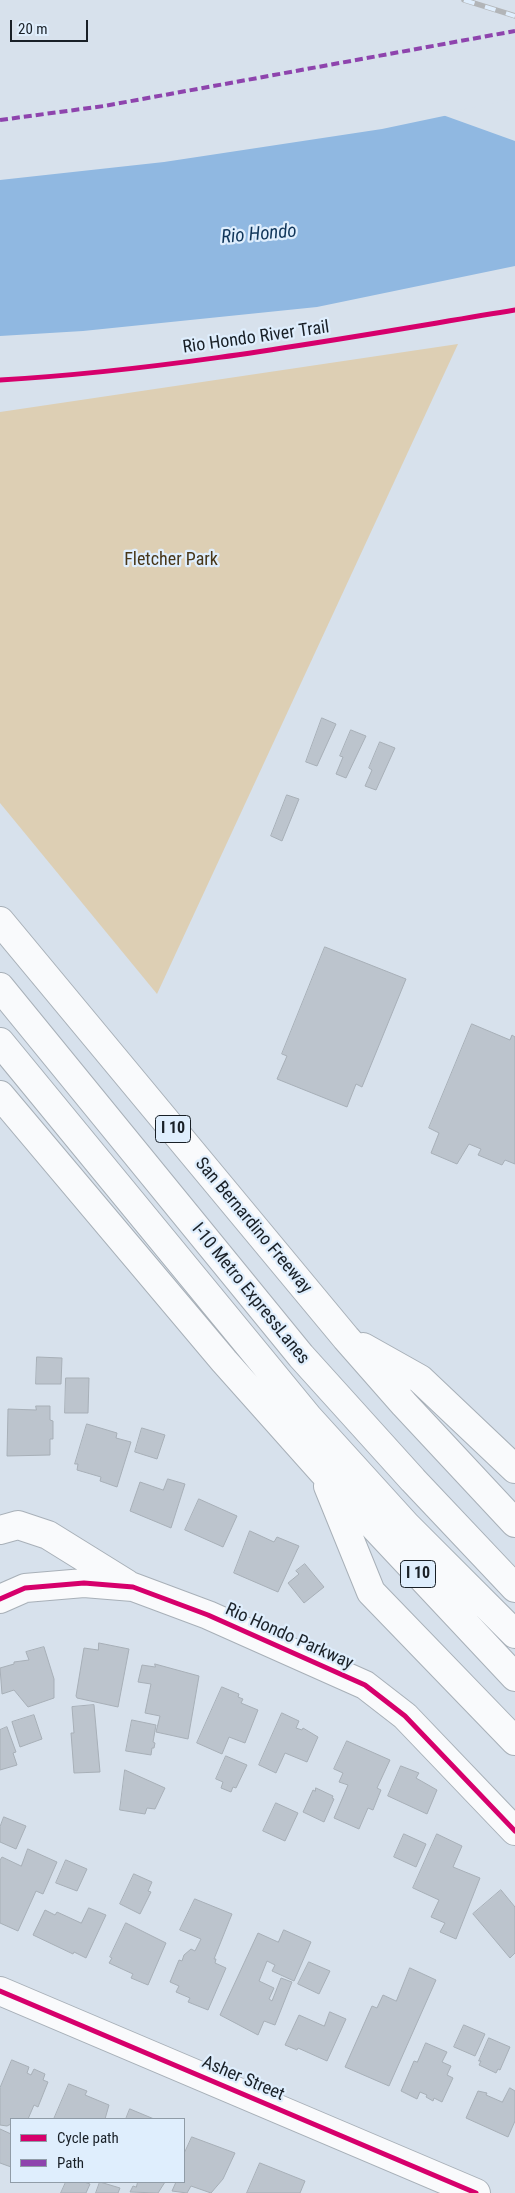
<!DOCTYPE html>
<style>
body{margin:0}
#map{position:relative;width:515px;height:2193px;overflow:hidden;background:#d7e1ec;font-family:"Roboto Condensed",sans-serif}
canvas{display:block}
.legend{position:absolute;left:10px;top:2118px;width:175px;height:65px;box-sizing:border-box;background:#dfeefd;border:1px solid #909ca7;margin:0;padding:6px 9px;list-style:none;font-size:15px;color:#192027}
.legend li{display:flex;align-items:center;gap:10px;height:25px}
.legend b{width:25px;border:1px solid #909ca7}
.scale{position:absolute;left:10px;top:20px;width:78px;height:22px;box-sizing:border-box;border:2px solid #192027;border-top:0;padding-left:6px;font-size:15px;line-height:18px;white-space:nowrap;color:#192027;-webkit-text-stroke:4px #dfeefd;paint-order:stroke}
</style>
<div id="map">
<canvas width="515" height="2193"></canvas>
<ul class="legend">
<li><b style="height:6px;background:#d6006c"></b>Cycle path</li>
<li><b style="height:6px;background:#8e44ad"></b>Path</li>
</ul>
<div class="scale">20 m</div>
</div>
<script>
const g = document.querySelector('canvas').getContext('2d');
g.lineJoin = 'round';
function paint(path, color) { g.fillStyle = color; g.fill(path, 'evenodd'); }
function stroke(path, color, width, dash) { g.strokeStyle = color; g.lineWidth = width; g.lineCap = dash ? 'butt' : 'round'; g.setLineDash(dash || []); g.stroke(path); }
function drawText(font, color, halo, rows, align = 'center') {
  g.font = font + ' "Roboto Condensed",sans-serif'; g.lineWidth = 4.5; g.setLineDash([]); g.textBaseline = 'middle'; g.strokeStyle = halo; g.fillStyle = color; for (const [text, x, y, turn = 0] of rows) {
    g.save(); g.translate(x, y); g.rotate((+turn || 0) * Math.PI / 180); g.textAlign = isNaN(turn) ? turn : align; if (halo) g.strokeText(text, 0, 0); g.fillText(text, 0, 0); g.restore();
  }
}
const green = new Path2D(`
 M458,344L157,994L0,803V412Z`);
const water = new Path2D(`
 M515,101V266L317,307L83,331L0,336V180L164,162L382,129Z`);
const pier = new Path2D(`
 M515,99V141L440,114L514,99Z`);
const building = new Path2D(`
 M322,718L336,724L317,766L306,762Z
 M351,730L366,736L346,778L336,774L343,757L340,756Z
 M380,742L395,748L376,790L365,786L372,770L369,768Z
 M287,795L299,799L282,841L271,836Z
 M325,947L406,979L362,1087L356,1084L347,1107L277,1079L287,1056L282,1054Z
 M472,1024L510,1040L512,1035L515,1037V1164L505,1160L502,1165L478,1155L481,1149L469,1144L457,1164L431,1153L439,1133L429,1128Z
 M37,1357L62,1358L61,1384H36Z
 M66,1378H89L88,1413H65Z
 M36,1406H50V1420L53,1421V1439H50V1455L7,1456L8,1409L36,1410Z
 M87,1424L117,1433L116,1438L131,1442L117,1487L100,1481L101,1477L77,1470L78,1464H75Z
 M142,1428L165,1435L157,1459L135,1452Z
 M168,1479L185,1484L171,1528L130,1511L140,1482L163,1490Z
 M199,1499L237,1516L223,1547L185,1530Z
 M250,1531L274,1542L277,1537L299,1546L278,1592L234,1573Z
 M305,1564L324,1587L304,1603L288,1583L299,1574L296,1571Z
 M99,1643L129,1649L118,1707L77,1698L76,1696L84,1648L98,1650Z
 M44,1647L54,1679V1698L28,1707L14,1690L2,1694L0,1668L14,1664V1662L29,1660L26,1652Z
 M155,1664L199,1676L188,1739L156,1732L160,1716L145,1713L151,1684L138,1682L142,1665L155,1667Z
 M222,1687L239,1694L238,1697L243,1699L241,1703L258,1710L245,1743L229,1737L222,1754L197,1743Z
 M94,1705L100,1772L74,1773L71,1733H74L72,1707Z
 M282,1713L299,1721L296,1728L302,1730L303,1728L318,1737L307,1762L285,1753L276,1773L259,1765Z
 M34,1715L42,1739L20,1747L12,1722Z
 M132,1720L156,1725L153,1742L155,1743L154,1748H152L151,1755L126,1751Z
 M7,1727L16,1752L13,1753L17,1765L0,1770V1730Z
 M347,1741L390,1760L377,1788L381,1790L373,1810L368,1808L359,1829L334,1818L348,1785L339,1782L343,1773L334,1769Z
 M226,1756L247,1765L236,1788L233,1787L231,1792L221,1788L223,1782L216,1779Z
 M401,1766L419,1773L416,1778L437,1790L427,1814L388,1796Z
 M125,1770L165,1788L155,1809L147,1808L145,1814L120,1810Z
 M316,1788L333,1796L332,1798L334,1799L324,1822L303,1812L313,1790L315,1791Z
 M276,1803L298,1813L285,1841L263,1831Z
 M4,1817L26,1826L16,1849L0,1842V1827Z
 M404,1834L426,1844L416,1867L394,1857Z
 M437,1834L462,1846L453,1867L480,1878L456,1939L440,1932L445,1923L431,1917L439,1900L413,1888Z
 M28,1849L57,1862L43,1894L36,1891L18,1931L0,1923V1860L2,1857L21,1866Z
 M66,1860L87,1869L77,1891L56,1883Z
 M134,1874L152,1882L148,1891L151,1892L140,1914L120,1904Z
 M501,1890L515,1907V1953L510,1958L473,1914Z
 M195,1899L232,1914L214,1959H216L215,1963L226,1968L208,2010L188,2002L190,1998L176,1992L179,1986L170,1982L179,1960L182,1961L184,1955L191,1949L195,1951L201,1939L180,1930Z
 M89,1908L106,1915L86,1958L74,1952L73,1954L33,1935L45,1910L55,1915L57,1912L81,1923Z
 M126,1923L166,1943L148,1985L131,1978L133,1974L109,1963L112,1958L110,1957Z
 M284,1930L311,1942L294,1981L272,1971L275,1965L267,1961L259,1981L274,1988L269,1999L272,2001L281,1978L292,1982L275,2025L264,2021L258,2035L220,2015L258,1933L278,1942Z
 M309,1962L330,1971L319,1994L298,1984Z
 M410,1968L436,1980L389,2086L345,2067L372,2006L377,2008L383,1995L396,2001Z
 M330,2012L346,2019L327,2061L298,2048L297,2050L285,2045L299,2015L324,2026Z
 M464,2025L485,2034L475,2056L454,2047Z
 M489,2038L510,2047L500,2070L498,2069L496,2073L479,2065L481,2061H479Z
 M426,2043L447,2052L442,2062L451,2066L447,2075L453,2078L442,2102L434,2098L433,2101L426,2097L427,2095L420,2092L417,2099L401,2091L414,2061L417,2062Z
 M12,2060L29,2067L27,2073L31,2075L34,2069L45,2074L43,2080L48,2082L38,2107L34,2105L28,2119H11V2124L7,2126L0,2125V2088Z
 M69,2084L87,2091L85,2095L109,2105L105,2119H54Z
 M510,2088L515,2091V2121L508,2137L466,2118L478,2091L487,2093L486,2095L502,2102Z
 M130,2109L154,2119H126Z
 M0,2129L11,2134V2167L0,2163Z
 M192,2137L235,2153L223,2179L211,2193L191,2186L187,2193L172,2191L176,2182H184V2154Z
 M260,2163L305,2181L300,2193H247Z
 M66,2182H84L90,2184L86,2193H61Z
 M100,2182L120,2188L118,2193H96Z
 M138,2182H165L158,2193L130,2192L133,2186L136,2187Z`);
const minor = new Path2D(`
 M0,1530L18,1525L48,1535L127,1584
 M0,1599L25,1588L84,1583L133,1587L208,1615L365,1685L405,1716L515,1831
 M0,1991L476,2193`);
const highway = new Path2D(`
 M0,921L346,1338L404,1404L515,1523
 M0,987L301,1356L413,1480L515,1588
 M0,1042L308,1417L406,1525L515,1634
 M0,1095L224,1361L322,1471L515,1677
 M363,1347L420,1379L515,1469
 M328,1486L371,1592L515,1741`);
const rail = new Path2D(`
 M464,0L515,16`);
const quiet = new Path2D(`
 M0,120L104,106L515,31`);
const cycleway = new Path2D(`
 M0,380C173,370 344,338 515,310
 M0,1599L25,1588L84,1583L133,1587L208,1615L365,1685L405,1716L515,1831
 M0,1991L476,2193`);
const shields = [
 [173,1129,35],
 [418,1574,35]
];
const shieldNames = [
 ["I 10",173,1129],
 ["I 10",418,1574]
];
const streetNames = [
 ["Rio Hondo River Trail",256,338,-8],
 ["San Bernardino Freeway",253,1226,50],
 ["I-10 Metro ExpressLanes",250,1294,51],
 ["Rio Hondo Parkway",289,1637,24],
 ["Asher Street",243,2079,23]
];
const parkNames = [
 ["Fletcher Park",171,560]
];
const waterNames = [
 ["Rio Hondo",259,235,-5]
];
paint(green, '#ddcfb4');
paint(water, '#90b8e1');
paint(pier, '#d7e1ec');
paint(building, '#bcc4cd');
stroke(building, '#a7afb7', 1);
stroke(minor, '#a8b0b8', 30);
stroke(highway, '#a8b0b8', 30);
stroke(minor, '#f9fafc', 28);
stroke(highway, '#f9fafc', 28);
stroke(rail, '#b2b5b8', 5.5);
stroke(rail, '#dfeefd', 4, [11]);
stroke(quiet, '#8e44ad', 4, [8, 4]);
stroke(cycleway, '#d6006c', 5);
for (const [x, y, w] of shields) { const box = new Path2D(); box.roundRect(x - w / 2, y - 13.5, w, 27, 4); g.fillStyle = '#dfeefd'; g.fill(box); stroke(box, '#192027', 1); }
drawText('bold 16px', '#192027', null, shieldNames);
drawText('18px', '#192027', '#dfeefd', streetNames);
drawText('18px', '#473618', '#dfeefd', parkNames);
drawText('italic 19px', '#0f3559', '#dfeefd', waterNames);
</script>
